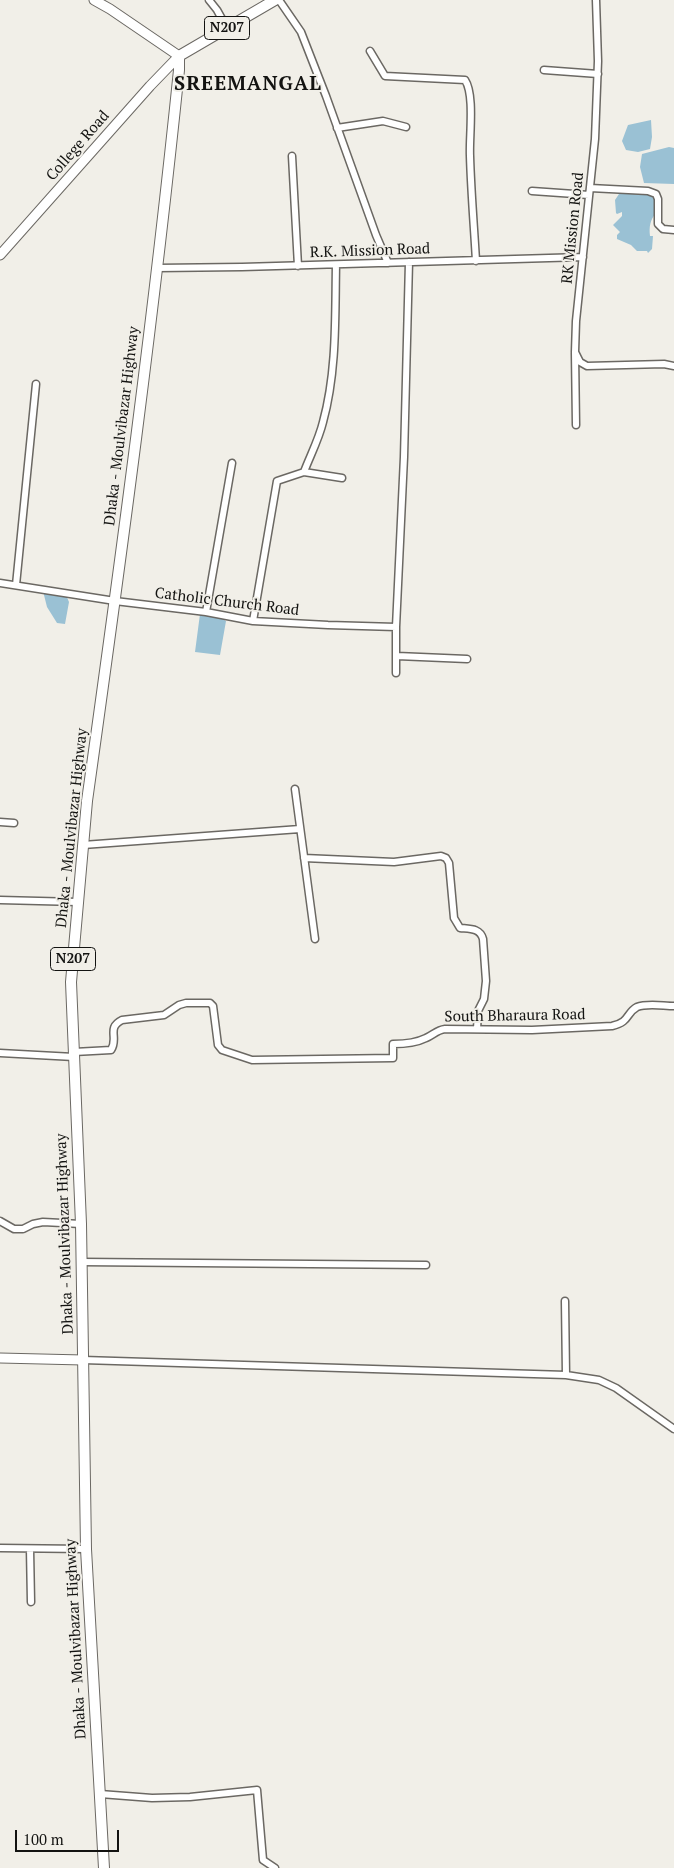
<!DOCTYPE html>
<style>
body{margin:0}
#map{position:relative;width:674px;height:1868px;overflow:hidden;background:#f1efe8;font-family:"PT Serif",serif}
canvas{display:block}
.scale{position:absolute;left:15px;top:1830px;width:104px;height:22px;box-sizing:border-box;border:2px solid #131311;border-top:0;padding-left:6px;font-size:15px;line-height:18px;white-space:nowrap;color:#131311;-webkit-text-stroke:4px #f1efe8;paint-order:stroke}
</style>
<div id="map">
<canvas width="674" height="1868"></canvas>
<div class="scale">100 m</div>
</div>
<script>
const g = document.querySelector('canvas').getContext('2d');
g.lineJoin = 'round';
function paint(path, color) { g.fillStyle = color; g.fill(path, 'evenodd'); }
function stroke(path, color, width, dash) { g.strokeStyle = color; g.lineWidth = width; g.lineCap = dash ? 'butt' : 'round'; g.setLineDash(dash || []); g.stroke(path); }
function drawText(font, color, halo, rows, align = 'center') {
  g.font = font + ' "PT Serif",serif'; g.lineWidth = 4; g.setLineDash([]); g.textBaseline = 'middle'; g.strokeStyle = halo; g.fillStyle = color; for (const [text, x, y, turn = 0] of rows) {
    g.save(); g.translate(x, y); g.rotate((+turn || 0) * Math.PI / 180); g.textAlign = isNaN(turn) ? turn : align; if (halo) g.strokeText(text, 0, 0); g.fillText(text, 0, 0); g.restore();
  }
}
const water = new Path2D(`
 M651,120L652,137L650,149L638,152L626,150L622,141L628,125Z
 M669,147L674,148V184L644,183L640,167L642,154Z
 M628,192L648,193L655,197L656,213C650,220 649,227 650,236H653L652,249L648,253L647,251H637L631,245L617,239V235L620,232L613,225L622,216V212L617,214L616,213L615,200L619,194Z
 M43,591L66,595L69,602L65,624L57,623L47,607Z
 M200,614L219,617L226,621L220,655L195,652Z`);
const minor = new Path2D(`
 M209,0L217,10L227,28
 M279,0L301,32L326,96L376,235L388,263
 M596,0L598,61L595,139L576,321L575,352L580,362L587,366L664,364L674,366
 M370,51L385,76L465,80C475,95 469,137 470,156C471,191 474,226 476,261
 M544,70L598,74
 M337,128L383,121L406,127
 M292,156L298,266
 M590,188L648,191L656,194L658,199V224L663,229L674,230
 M532,191L589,195
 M157,268L242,267L583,257
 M575,353L576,425
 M304,472L342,478
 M0,583L115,601L206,612L253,621L328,625L396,627
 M16,585L36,384
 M206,612L232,463
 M253,621L277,481L304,472C310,456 319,439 323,422C337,371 335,316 336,265
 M397,656L467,659
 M396,673V627L404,457L409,262
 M295,789L315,939
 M0,822L14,823
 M83,845L300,829
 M304,858L394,862L441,856L446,858L449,863L454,918L460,928C470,929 480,928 483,939L486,981L484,999L478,1011L477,1029
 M0,900L78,902
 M74,1052L111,1050C119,1038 106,1028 122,1020L164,1015L179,1005L186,1003H210L213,1006L218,1045L222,1050L252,1060L393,1058V1044C404,1044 416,1043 426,1038C433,1035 437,1030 445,1029L532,1030L612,1026C630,1022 626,1013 637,1007C647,1003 663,1006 674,1006
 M0,1053L74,1057
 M0,1221L14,1229H23L33,1224L43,1222L81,1224
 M81,1262L426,1265
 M565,1301L566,1375
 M83,1360L566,1375L599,1380L616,1388L674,1429
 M0,1548L86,1549
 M30,1549L31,1602
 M100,1794L152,1798L190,1797L257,1790L263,1860L275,1868`);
const secondary = new Path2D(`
 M0,255L150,86L179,56L110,9L94,0
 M0,1358L83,1360`);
const trunk = new Path2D(`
 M104,1868L86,1549L81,1224L71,982L87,801C121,558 154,314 179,70V56L275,0`);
const shields = [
 [227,28,45],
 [73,959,45]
];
const shieldNames = [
 ["N207",227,28],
 ["N207",73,959]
];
const streetNames = [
 ["College Road",78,146,-49],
 ["RK Mission Road",573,228,-84],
 ["R.K. Mission Road",370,251,-2],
 ["Dhaka - Moulvibazar Highway",122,426,-83],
 ["Catholic Church Road",227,602,7],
 ["Dhaka - Moulvibazar Highway",72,828,-84],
 ["South Bharaura Road",515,1016,-1],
 ["Dhaka - Moulvibazar Highway",65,1234,-92],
 ["Dhaka - Moulvibazar Highway",76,1639,-93]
];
const districtNames = [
 ["SREEMANGAL",248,84]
];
paint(water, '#9ac1d4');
stroke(minor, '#6b6863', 9);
stroke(secondary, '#6b6863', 11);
stroke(trunk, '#6b6863', 12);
stroke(minor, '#fff', 6);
stroke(secondary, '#fff', 9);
stroke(trunk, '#fff', 10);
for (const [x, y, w] of shields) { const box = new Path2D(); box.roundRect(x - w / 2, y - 11.5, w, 23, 4); g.fillStyle = '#f1efe8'; g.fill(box); stroke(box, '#131311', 1); }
drawText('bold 14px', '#131311', null, shieldNames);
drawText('15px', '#131311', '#f1efe8', streetNames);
g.letterSpacing = '1px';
drawText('bold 20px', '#131311', '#f1efe8', districtNames);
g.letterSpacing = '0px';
</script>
